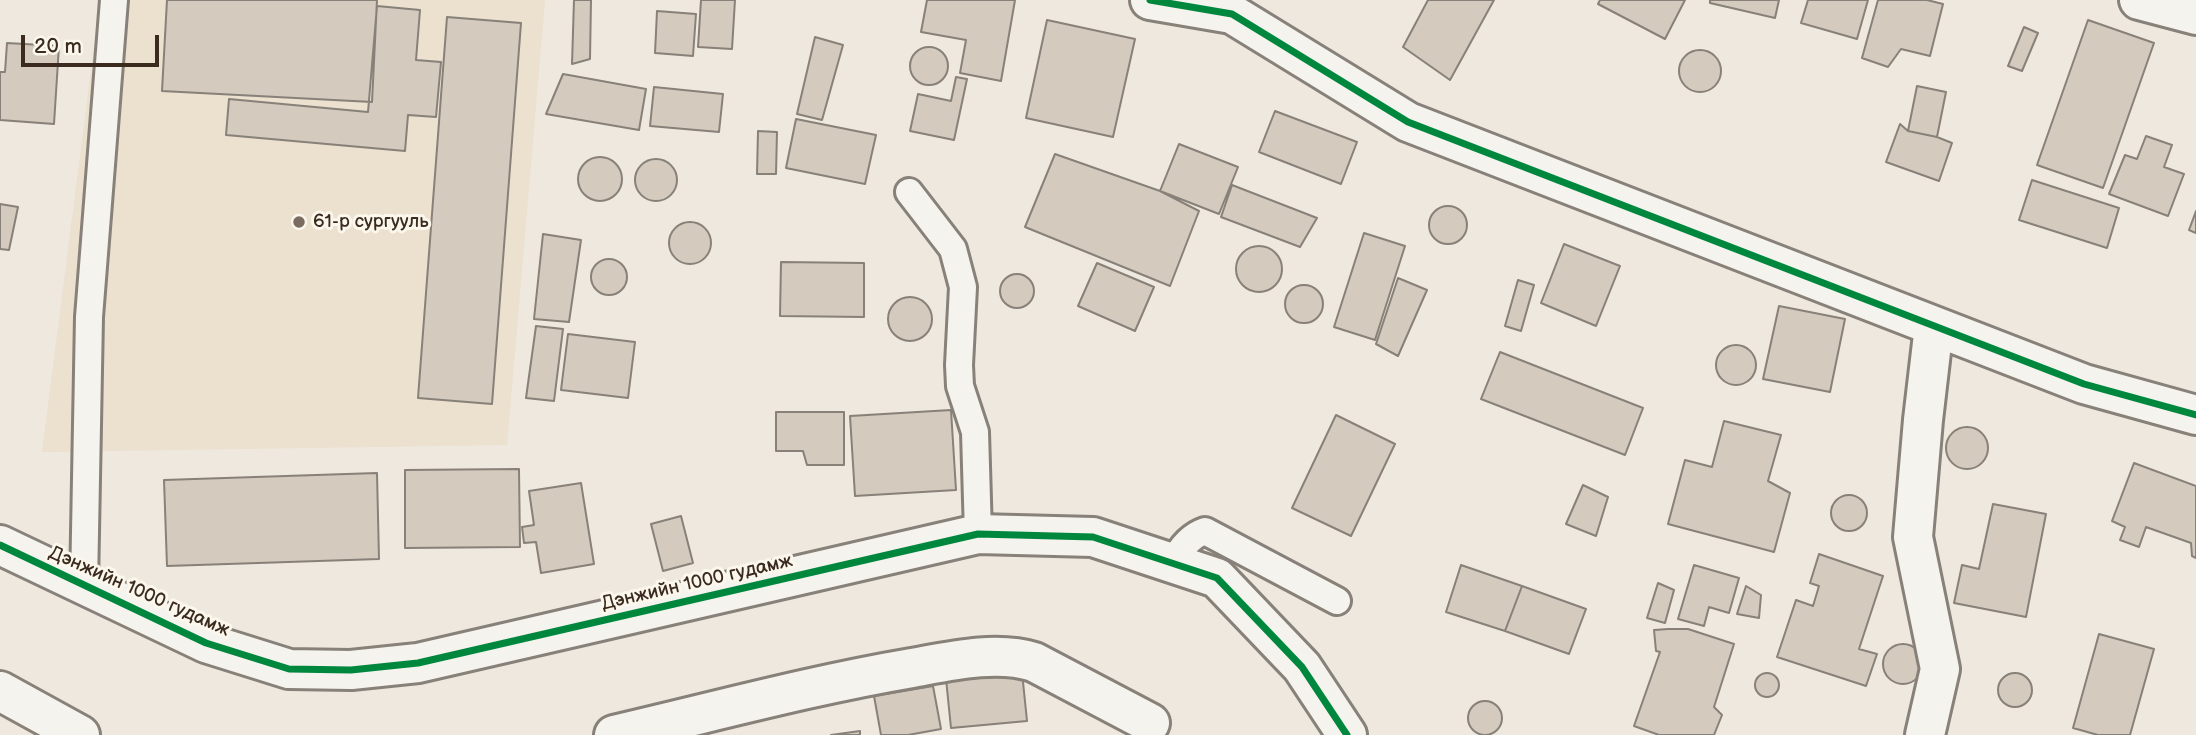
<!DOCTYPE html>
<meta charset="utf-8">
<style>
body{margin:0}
#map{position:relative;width:2196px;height:735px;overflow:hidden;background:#eee8de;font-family:"Balsamiq Sans",sans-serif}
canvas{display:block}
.scale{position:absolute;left:21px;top:35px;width:138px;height:32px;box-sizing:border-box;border:4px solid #3b2a1e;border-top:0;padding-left:9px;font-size:21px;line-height:24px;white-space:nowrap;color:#3b2a1e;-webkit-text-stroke:5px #fbf7ec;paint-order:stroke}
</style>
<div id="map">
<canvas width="2196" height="735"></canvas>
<div class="scale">20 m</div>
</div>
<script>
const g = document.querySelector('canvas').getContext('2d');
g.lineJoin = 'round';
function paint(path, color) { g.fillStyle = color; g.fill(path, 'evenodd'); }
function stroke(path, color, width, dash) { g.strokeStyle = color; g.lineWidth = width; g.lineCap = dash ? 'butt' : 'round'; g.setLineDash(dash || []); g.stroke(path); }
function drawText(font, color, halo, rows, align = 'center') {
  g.font = font + ' "Balsamiq Sans",sans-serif'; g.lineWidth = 6; g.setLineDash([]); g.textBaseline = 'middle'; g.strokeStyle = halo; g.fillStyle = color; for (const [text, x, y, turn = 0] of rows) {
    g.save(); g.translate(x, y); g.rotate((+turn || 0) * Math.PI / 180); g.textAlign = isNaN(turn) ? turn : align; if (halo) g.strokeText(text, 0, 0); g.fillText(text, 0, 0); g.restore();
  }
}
const built = new Path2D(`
 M100,0H545L507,445L42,452Z`);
const building = new Path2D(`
 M167,0H377L372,102L162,91Z
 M574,0H591L590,59L572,64Z
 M701,0H735L732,49L698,47Z
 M927,0H1015L1001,81L960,73L966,40L921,32Z
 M1428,0H1494L1450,80L1403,47Z
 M1600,0H1685L1665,39L1598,4Z
 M1710,0H1779L1775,18L1710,3Z
 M1808,0H1868L1857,39L1801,23Z
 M1878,0H1927L1943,4L1930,56L1901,49L1888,67L1862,58Z
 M377,6L420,10L416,60L441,62L436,117L408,115L405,151L226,135L229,99L368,112Z
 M657,11L696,14L693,56L655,53Z
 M447,17L521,23L492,404L418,398Z
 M1047,20L1135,39L1113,137L1026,118Z
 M2088,20L2154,43L2103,188L2037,165Z
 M2024,27L2038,33L2022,71L2008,66Z
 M815,37L843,45L822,120L797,114Z
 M7,43L59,46L54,124L0,120V72H5Z
 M910 66a19 19 0 1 1 38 0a19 19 0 1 1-38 0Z
 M1679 71a21 21 0 1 1 42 0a21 21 0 1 1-42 0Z
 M563,74L646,89L639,130L546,114Z
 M956,77L967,79L954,140L910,131L918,94L951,101Z
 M1917,86L1946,92L1937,137L1908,131Z
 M654,87L723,94L719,132L650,126Z
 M1275,111L1357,142L1341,184L1259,152Z
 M796,119L876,135L865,184L786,168Z
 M1900,124L1908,131L1937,137L1952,143L1939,181L1886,162Z
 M758,131L777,132L776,174H757Z
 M2146,136L2172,145L2164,167L2184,174L2168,216L2109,194L2125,155L2137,159Z
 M1179,144L1238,167L1219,214L1160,191Z
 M1055,154L1160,191L1199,211L1170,286L1025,227Z
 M578 179a22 22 0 1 1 44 0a22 22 0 1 1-44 0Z
 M635 180a21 21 0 1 1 42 0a21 21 0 1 1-42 0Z
 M2032,180L2119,208L2107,248L2019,220Z
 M1232,185L1317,218L1300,247L1221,217Z
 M0,204L18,207L9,250L0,249Z
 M1429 225a19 19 0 1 1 38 0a19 19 0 1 1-38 0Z
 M2196,211V233L2189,230Z
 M669 243a21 21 0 1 1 42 0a21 21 0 1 1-42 0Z
 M1364,233L1405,246L1375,340L1334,327Z
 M543,234L581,240L569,322L534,319Z
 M1564,244L1620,266L1596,326L1541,303Z
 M1236 269a23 23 0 1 1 46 0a23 23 0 1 1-46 0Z
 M591 277a18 18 0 1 1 36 0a18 18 0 1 1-36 0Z
 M781,262L864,263V317L780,316Z
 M1097,263L1154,287L1135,331L1078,306Z
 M1000 291a17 17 0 1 1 34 0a17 17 0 1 1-34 0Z
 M1398,278L1427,290L1398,356L1376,344Z
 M1518,280L1534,285L1521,331L1505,326Z
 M1285 304a19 19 0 1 1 38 0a19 19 0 1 1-38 0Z
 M888 319a22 22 0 1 1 44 0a22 22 0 1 1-44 0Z
 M1779,306L1845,319L1830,392L1763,379Z
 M536,326L563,329L554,401L526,398Z
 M568,334L635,342L628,398L561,390Z
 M1716 365a20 20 0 1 1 40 0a20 20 0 1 1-40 0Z
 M1500,352L1643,408L1625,455L1481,399Z
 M951,410L956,490L855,496L850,416Z
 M776,412H844V465H807L803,451H776Z
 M1336,415L1395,444L1351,536L1292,508Z
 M1724,421L1781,435L1768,481L1790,493L1774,552L1668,524L1685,460L1712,467Z
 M1946 448a21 21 0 1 1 42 0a21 21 0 1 1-42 0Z
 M2134,463L2196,486V558L2192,556L2191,543L2146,527L2139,547L2120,540L2125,527L2112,521Z
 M519,469L520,547L405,548V470Z
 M377,473L379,559L167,566L164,480Z
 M581,483L594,564L541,573L536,542L524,543L522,527L534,525L529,491Z
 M1583,485L1608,497L1596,536L1566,524Z
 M1831 513a18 18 0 1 1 36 0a18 18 0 1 1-36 0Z
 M1993,504L2046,514L2026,617L1954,603L1962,565L1979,569Z
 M681,516L693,563L663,571L651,524Z
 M1819,554L1883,576L1859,649L1877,654L1866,686L1777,657L1796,600L1813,606L1819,586L1810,583Z
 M1461,565L1522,586L1505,631L1446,612Z
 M1694,565L1739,578L1729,613L1709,607L1704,626L1678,619Z
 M1658,583L1674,590L1665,623L1647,618Z
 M1522,586L1586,609L1569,654L1505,631Z
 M1746,586L1761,595L1759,618L1737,614Z
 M1668,629H1688L1734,644L1714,707L1722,715L1714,735H1659L1634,726L1660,652L1656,651L1654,630Z
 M2099,634L2154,649L2130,735H2098L2073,728Z
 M1883 664a20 20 0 1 1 40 0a20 20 0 1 1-40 0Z
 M1022,672L1027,721L951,728L946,679Z
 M1998 690a17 17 0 1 1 34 0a17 17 0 1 1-34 0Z
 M1755 685a12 12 0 1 1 24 0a12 12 0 1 1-24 0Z
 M933,686L941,729L908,735H881L874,696Z
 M1468 718a17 17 0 1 1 34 0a17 17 0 1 1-34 0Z
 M860,731V735H831Z`);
const lane = new Path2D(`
 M909,192L953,249L963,287L959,365L960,386L975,432L978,534
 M1173,563C1180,549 1190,536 1205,531L1337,601
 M84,586L89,317L114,0`);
const street = new Path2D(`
 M1150,0L1232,14L1408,122L2084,384L2196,415
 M2139,0L2196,15
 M0,691L80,735
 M614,735C713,712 812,685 912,668C950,661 997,650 1034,662L1150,723
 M1925,735L1940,669L1913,537L1923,420L1934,326`);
const secondary = new Path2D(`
 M0,545L206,643L289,669L351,670L418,663L978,534L1093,537L1217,578L1302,667L1347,735`);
const cycleway = new Path2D(`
 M1150,0L1232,14L1408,122L2084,384L2196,415
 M0,545L206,643L289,669L351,670L418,663L978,534L1093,537L1217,578L1302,667L1347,735`);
const markers = [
 [299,222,7,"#7a6c61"]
];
const poiNames = [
 ["61-р сургууль",313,222]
];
const streetNames = [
 ["Дэнжийн 1000 гудамж",697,583,-13],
 ["Дэнжийн 1000 гудамж",139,592,24]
];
paint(built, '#ece0ce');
paint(building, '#d4cabd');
stroke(building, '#878179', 2);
stroke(lane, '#878179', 32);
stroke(street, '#878179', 44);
stroke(secondary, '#878179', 44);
stroke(lane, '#f5f3ee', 26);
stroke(street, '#f5f3ee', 38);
stroke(secondary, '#f5f3ee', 38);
stroke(cycleway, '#00873e', 7);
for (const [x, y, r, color] of markers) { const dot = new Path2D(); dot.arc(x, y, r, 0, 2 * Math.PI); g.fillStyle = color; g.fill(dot); stroke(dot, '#fbf7ec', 2.5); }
drawText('19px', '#3b2a1e', '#fbf7ec', poiNames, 'left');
drawText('19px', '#3b2a1e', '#fbf7ec', streetNames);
</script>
